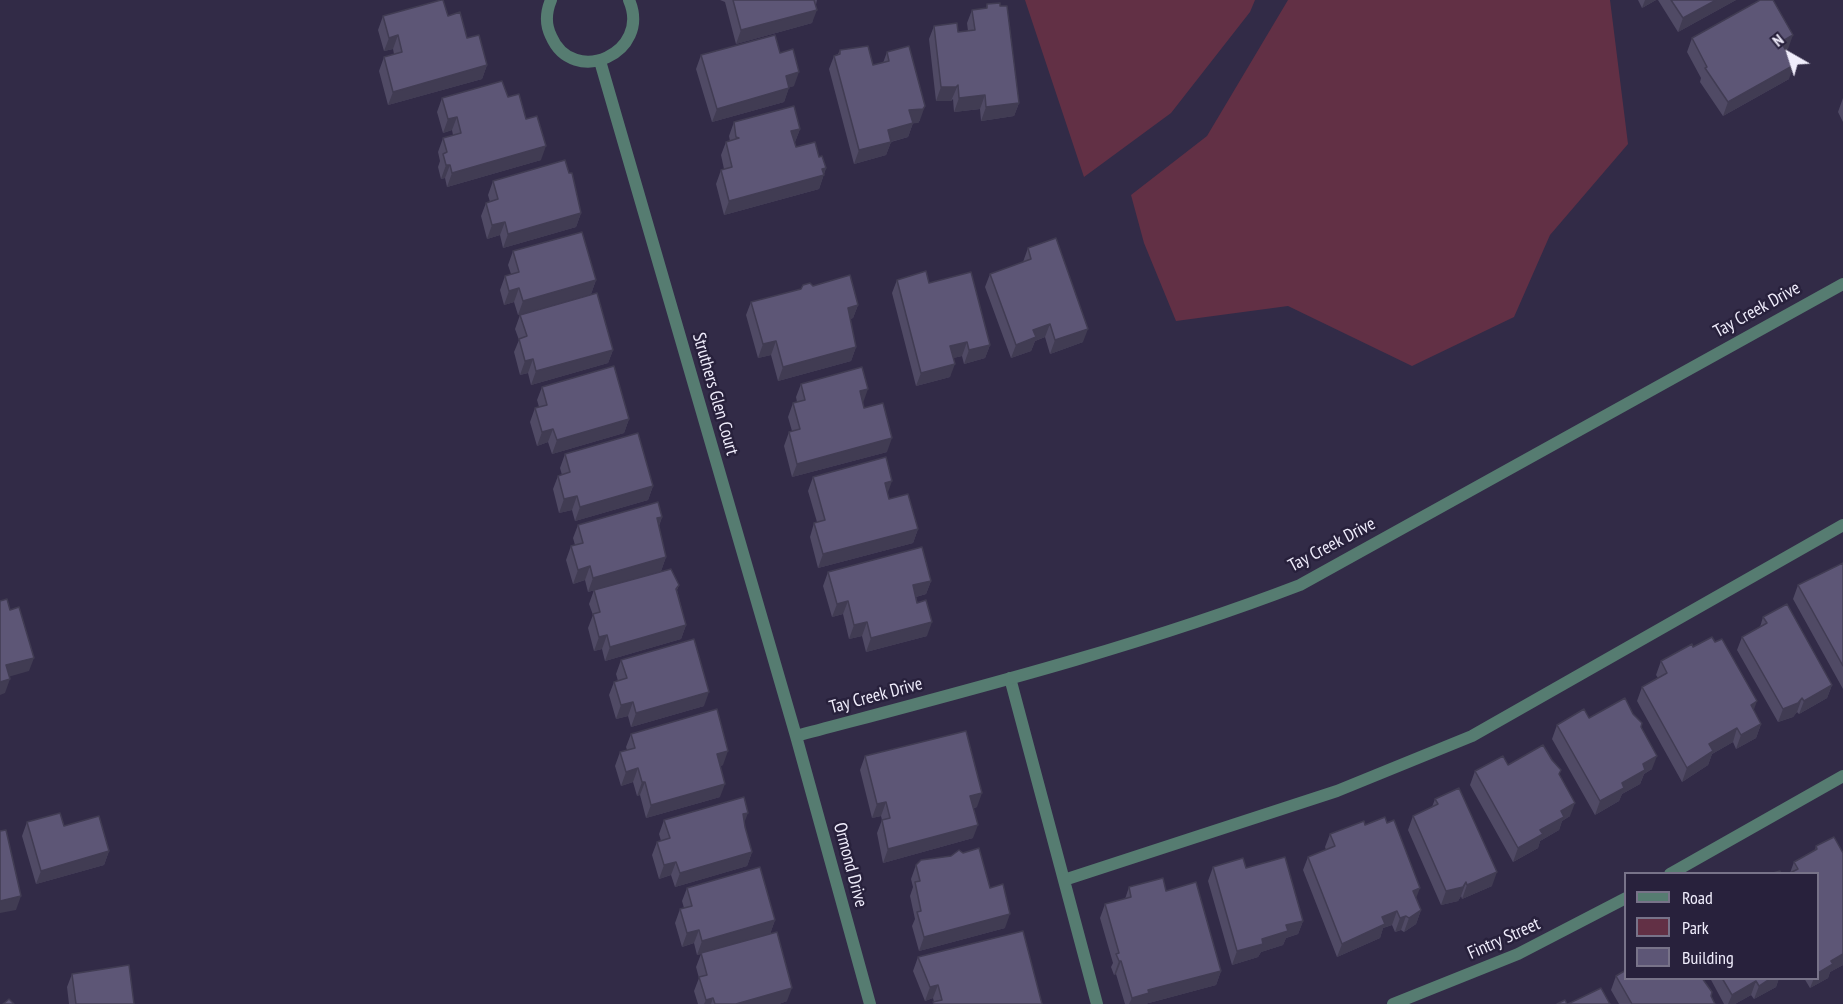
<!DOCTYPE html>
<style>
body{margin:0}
#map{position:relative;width:1843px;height:1004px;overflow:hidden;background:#322b47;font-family:"PT Sans Narrow",sans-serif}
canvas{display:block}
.legend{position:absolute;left:1624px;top:872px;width:195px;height:108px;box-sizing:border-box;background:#28213c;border:2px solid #787389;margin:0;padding:8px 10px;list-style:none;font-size:18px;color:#f0edfc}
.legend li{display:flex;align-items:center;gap:12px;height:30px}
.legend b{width:30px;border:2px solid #787389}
.north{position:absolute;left:1759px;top:24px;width:60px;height:60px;-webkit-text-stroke:4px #28213c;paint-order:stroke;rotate:321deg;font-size:16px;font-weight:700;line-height:24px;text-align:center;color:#f0edfc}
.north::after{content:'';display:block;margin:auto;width:21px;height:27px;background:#f0edfc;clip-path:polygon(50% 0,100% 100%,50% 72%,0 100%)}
</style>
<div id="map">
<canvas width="1843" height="1004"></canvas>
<ul class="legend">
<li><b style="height:8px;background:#567c71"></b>Road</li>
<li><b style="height:16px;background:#623045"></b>Park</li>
<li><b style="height:16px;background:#5d5676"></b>Building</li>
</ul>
<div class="north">N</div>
</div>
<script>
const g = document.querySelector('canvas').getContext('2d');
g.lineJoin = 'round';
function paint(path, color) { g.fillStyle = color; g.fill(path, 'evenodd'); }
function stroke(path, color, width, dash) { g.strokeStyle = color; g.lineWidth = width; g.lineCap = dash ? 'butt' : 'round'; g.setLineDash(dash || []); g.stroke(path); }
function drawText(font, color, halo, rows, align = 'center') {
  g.font = font + ' "PT Sans Narrow",sans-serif'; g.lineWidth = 5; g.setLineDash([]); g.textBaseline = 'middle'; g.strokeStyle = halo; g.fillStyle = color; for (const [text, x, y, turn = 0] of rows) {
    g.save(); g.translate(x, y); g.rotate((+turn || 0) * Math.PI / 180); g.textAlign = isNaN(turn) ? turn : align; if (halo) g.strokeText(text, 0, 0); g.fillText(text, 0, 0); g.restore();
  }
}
const green = new Path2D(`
 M1025,0H1255L1250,12L1171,113L1084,177Z
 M1288,0H1610L1628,144L1550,235L1514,317L1412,366L1288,306L1176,321L1144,243L1131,195L1207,136Z`);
const service = new Path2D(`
 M1010,678L1097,1004
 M1064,880L1337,791L1472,736L1843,525`);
const minor = new Path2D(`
 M551,0C546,12 545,24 551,36C573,88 652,53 629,0
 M600,61L796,736L870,1004
 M796,736C965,691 1136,648 1300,585L1843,284
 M1670,874L1843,776
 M1393,1004L1518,954L1626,898`);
const wall = new Path2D(`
 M720,0H817L812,23L736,44L725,2Z
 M1638,0H1656L1642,8Z
 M1658,0H1736L1678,32Z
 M987,4L1019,103L1014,116L981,121L980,109L954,112L953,99L951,101H936L929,39L934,26L958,32L968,31L967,23L972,10L986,8Z
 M383,16H448L467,38L487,65L482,79L388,105L379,71L384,57L394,54L393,49L384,51L378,30Z
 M1692,38L1788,49L1786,50L1789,79L1723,116L1700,82L1701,78L1687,52Z
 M840,50L873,65L883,63L887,52L920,120L918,123H913L908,137L891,142L886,155L854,164L829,69L834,56L838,54Z
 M780,53L794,86L789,87L784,102L712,122L696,69L701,55Z
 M508,97L526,119L541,160L447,187L445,178L441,179L438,167L440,161L438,152L443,138L453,135L452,130L443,133L437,112L442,98Z
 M1843,98V122L1838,112Z
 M734,122L800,129L795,142L794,143L796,147L819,157L826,168L819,189L724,215L716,184L721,170L724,169L721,155L726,142L730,141L729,136Z
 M493,181L581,213L576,227L503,248L500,235L487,239L481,216L486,203L490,202L488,195Z
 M1028,248L1083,342L1050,354L1045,337L1035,341L1031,351L1011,358L985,287L990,274L1023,262Z
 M513,251L596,280L591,294L518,315L514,302L504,305L500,290L505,276L511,274L508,265Z
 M897,280L929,283L990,345L985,358L964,364L962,356L953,358L950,377L916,386L892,293Z
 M813,286L858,305L853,318L850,319L856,347L851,361L778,381L771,355L758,358L746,315L751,302Z
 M520,315L613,350L608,363L531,385L528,373L520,375L514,352L519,340L515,329Z
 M801,384L863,403L864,408L887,452L792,477L784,446L789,432L792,431L788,417L793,403L797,402L796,397Z
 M542,387L629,419L624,433L552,454L548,442L537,446L530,422L535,408L539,407L537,400Z
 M565,454L653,486L648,500L575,521L572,510L559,513L553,489L558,476L562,475L560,468Z
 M813,477L888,494L889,499L918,529L913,543L818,568L810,537L814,523L817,522L808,491Z
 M662,517L659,526L666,557L661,571L588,592L585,580L573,584L566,560L571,546L575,545L573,538L578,525Z
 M1843,563V689L1793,599L1798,585Z
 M828,572L931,581L926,594L916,597L927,636L866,652L862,636L849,639L843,614L832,617L823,586Z
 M679,585L677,590L686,625L681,639L605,661L602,649L594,651L588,628L593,615L589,604L594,590Z
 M1763,617L1832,685L1827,698L1799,714L1797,712L1793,717L1778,722L1737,650L1742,637L1760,627Z
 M1693,647L1754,711L1761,724L1756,738L1736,749L1733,742L1712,754L1708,765L1682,782L1637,701L1642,687L1658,678L1656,675L1661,661Z
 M621,660L704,706L631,727L628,716L616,719L609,695L614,682L618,681L616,674Z
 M1589,718L1641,727L1652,769L1644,774L1640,784L1622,794L1619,801L1595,815L1552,739L1557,725Z
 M631,734L723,765L720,766V797L646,818L640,795L637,796L633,782L621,786L615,766L620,752L627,750L626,747Z
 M865,756L977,807L974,808L973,838L883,863L877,833L882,820L881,816L872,818L860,770Z
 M1508,765L1559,774L1570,816L1562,821L1559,830L1540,841L1538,848L1513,862L1470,785L1475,771Z
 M1435,799L1492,886L1462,899L1461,896L1458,901L1441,905L1408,830L1413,816L1432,807Z
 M664,820L744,823L752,852L747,866L675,887L671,875L659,879L652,855L657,842L661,841L659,834Z
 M27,822L64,826L109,851L104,865L36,884L22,836Z
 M1365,825L1416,898L1421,910L1416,924L1404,932L1401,930L1395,932L1392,925L1383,928L1380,938L1337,957L1303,870L1308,857L1326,850L1325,847L1330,834Z
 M1816,846L1843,853V965L1830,972L1828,978L1810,988L1804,978H1818L1790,873L1794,862L1815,850Z
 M916,865L990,888L1005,928L919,951L912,926L915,919L910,896L913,887L911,879Z
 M1213,867L1246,868L1303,921L1298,934L1286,938L1283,945L1261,952L1258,957L1232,965L1208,881Z
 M1129,887L1166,891L1221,971L1216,985L1145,1004H1125L1116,974L1114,975L1111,967L1113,963L1100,918L1105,904L1125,899Z
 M687,888L775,920L770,934L787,1001L779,1004H698L694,991L699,978L696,967L701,954L697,955L694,943L682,947L675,923L680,909L684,908L682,901Z
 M918,957L1042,1004H933L934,1002L933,998L925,1001L913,971Z
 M72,974L134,1004H69L67,987Z
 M1616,976L1711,996L1715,1004H1619L1611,990Z
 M1710,978H1779L1776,987L1754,999L1751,995L1735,1004H1724Z`);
const shadedWall = new Path2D(`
 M1645,0H1656L1642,8Z
 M1716,0H1736L1678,32L1683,18Z
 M817,10L812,23L736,44L741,30Z
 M398,35L393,49L384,51L389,38Z
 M1793,35L1788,49L1776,55L1781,42Z
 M487,65L482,79L388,105L393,92Z
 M1794,65L1789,79L1723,116L1728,102Z
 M799,72L794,86L781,90L786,76Z
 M958,85L951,101H936L941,87Z
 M789,88L784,102L712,122L717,109Z
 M985,95L980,109L954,112L959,98Z
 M1019,103L1014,116L981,121L986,107Z
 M925,106L920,120L918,123L904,124L909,110Z
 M457,117L452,130L443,133L448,119Z
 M913,123L908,137L886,143L891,142L886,155L854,164L859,150L888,130Z
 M800,129L795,142L786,145L791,131Z
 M546,146L541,160L447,187L452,173Z
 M446,165H450L445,178L441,179Z
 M826,168L819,189L724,215L729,201Z
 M581,213L576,227L503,248L508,234Z
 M505,222L500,235L487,239L492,225Z
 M596,280L591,294L518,315L523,301Z
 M519,288L514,302L504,305L509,291Z
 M858,305L853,318L843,322L848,308Z
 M1050,324L1045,337L1035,341L1031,351L1011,358L1016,345L1033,330Z
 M1088,329L1083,342L1050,354L1055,340Z
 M776,341L771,355L758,358L763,344Z
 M967,342L962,356L945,360L950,346Z
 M990,345L985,358L964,364L969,350Z
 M856,347L851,361L778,381L783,367Z
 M613,350L608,363L531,385L536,371Z
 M533,359L528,373L520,375L525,361Z
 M955,364L950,377L916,386L921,373Z
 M868,389L863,403L860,391Z
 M629,419L624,433L552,454L557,440Z
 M553,429L548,442L537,446L542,432Z
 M892,438L887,452L792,477L797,464Z
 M892,481L887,495L885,483Z
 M653,486L648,500L575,521L580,507Z
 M577,496L572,510L559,513L564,499Z
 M662,517L657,531V518Z
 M918,529L913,543L818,568L823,554Z
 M666,557L661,571L588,592L593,578Z
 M590,566L585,580L573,584L578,570Z
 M931,581L926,594L908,599L913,585Z
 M848,601L843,614L832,617L837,604Z
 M867,622L862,636L849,639L854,625Z
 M932,622L927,636L866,652L871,638Z
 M686,625L681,639L605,661L610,647Z
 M607,635L602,649L594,651L599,637Z
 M34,658L29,671L1,679L6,665Z
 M10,679L5,693L0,695V682Z
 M1832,685L1827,698L1799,714L1804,701Z
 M709,692L704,706L631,727L636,713Z
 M1802,698L1797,712L1793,717L1778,722L1783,709Z
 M1757,701L1752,715L1751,705Z
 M633,702L628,716L616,719L621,705Z
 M1761,724L1756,738L1736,749L1741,735Z
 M1737,728L1733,742L1712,754L1708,765L1682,782L1687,768L1709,744Z
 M728,751L723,765L712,768L717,754Z
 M1657,756L1652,769L1644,774L1640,784L1622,794L1619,801L1595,815L1600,801L1643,764Z
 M638,768L633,782L621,786L626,772Z
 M642,782H645L640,795L637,796Z
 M725,784L720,797L646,818L651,805Z
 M982,793L977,807L965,810L970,796Z
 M886,802L881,816L872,818L877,804Z
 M1575,803L1570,816L1562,821L1559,830L1540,841L1538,848L1513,862L1518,848L1561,811Z
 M748,813L743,826V814Z
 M978,825L973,838L883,863L888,849Z
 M109,851L104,865L36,884L41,871Z
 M752,852L747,866L675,887L680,873Z
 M676,862L671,875L659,879L664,865Z
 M1497,872L1492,886L1462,899L1467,885Z
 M1466,882L1461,896L1458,901L1441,905L1446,891Z
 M1420,888L1415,901L1413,891Z
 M21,896L16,910L0,913V901Z
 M1421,910L1416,924L1404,932L1409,918Z
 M1397,911L1392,925L1383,928L1380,938L1337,957L1342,944L1382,917Z
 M1010,914L1005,928L919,951L924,937Z
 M1406,916L1401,930L1395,932L1400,918Z
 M775,920L770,934L697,955L702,941Z
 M1303,921L1298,934L1286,938L1283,945L1261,952L1258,957L1232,965L1237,951L1262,939L1286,925Z
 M699,930L694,943L682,947L687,933Z
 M1843,954V965L1830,972L1828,978L1810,988L1814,978H1818V973L1831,961Z
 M1119,961H1121L1116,974L1114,975Z
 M1221,971L1216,985L1145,1004H1129L1132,998L1148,990Z
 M1771,978H1779L1776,987L1754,999L1759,986Z
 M1756,981L1751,995L1735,1004H1728L1732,995Z
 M938,985L933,998L925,1001L930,987Z
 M792,988L787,1001L779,1004H736Z
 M713,998L711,1004H704L706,1000Z`);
const building = new Path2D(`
 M441,0H443L448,16L460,12L467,38L479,35L487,65L393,92L384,57L402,52L398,35L389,38L383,16Z
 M733,0H814L817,10L741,30Z
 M1671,0H1716L1683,18Z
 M1760,0H1773L1793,35L1781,42L1794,65L1728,102L1705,68L1707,67L1692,38Z
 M1000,3V6H1007L1019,103L986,107L985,95L959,98L958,85L956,87H941L934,26L957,23L958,32L975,30L972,10L987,8V4Z
 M775,35L780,53L793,49L799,72L786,76L789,88L717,109L701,55Z
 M868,46L873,65L889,61L887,52L909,46L925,106L923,109L909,110L913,123L888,130L891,142L859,150L834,56L840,54V50Z
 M502,81L508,97L519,94L526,119L537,116L546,146L452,173L450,165H446L443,154L447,152L443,138L461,133L457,117L448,119L442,98Z
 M794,106L800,129L791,131L796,147L815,142L819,157L822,156L826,168L822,169L824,175L729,201L721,170L732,167L726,142L739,138L736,137L734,122Z
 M565,160L569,173H572L581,213L508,234L505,222L492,225L486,203L498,199L493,181Z
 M582,232L596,280L523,301L519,288L509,291L505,276L519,272L513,251Z
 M1056,238L1088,329L1055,340L1050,324L1033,330L1036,337L1016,345L990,274L1031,259L1028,248Z
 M926,271L929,283L971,272L990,345L969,350L967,342L950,346L955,364L921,373L897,280Z
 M850,275L858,305L848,308L856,347L783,367L776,341L763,344L751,302L801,289L803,285L810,283L813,286Z
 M597,293L613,350L536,371L533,359L525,361L519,339L527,336L520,315Z
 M614,366L629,419L557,440L553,429L542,432L535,408L547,405L542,387Z
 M862,367L868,389L860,391L864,408L883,403L892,438L797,464L789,432L800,429L793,403L805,400L801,384Z
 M638,433L653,486L580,507L577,496L564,499L558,476L570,472L565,454Z
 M886,457L892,481L885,483L889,499L908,494L918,529L823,554L814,523L825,520L813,477Z
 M658,502L662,517L657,518L666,557L593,578L590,566L578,570L571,546L583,543L578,525Z
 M922,547L931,581L913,585L917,603L926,600L932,622L871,638L867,622L854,625L848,601L837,604L828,572Z
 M1843,563V666L1798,585Z
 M671,569L679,585L676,589L686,625L610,647L607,635L599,637L593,614L600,612L594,590Z
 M7,599L10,610L19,607L34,658L6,665L10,679L0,682V601Z
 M1787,604L1832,685L1804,701L1802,698L1798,703L1783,709L1742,637L1767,623L1763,617Z
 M1712,637L1715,642L1722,639L1757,701L1751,705L1761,724L1741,735L1737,728L1709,744L1713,751L1687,768L1642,687L1667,673L1661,661L1692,644L1693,647Z
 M694,639L709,692L636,713L633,702L621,705L614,682L627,678L621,660Z
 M1625,698L1633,714L1642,723L1641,727L1657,756L1643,764L1645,770L1622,783L1624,788L1600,801L1557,725L1584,709L1589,718Z
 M717,709L728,751L717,754L725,784L651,805L645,782H642L638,768L626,772L620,752L635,748L631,734Z
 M966,731L982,793L970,796L978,825L888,849L882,820L890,818L886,802L877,804L865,756Z
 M1543,745L1552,760L1561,770L1559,774L1575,803L1561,811L1564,817L1540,830L1543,834L1518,848L1475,771L1503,756L1508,765Z
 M1459,788L1497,872L1467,885L1466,882L1463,887L1446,891L1413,816L1438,804L1435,799Z
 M744,797L748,813L743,814L745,827L752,852L680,873L676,862L664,865L657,842L670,838L664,820Z
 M60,813L64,826L99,816L109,851L41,871L27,822Z
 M1385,817L1387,823L1394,820L1420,888L1413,891L1421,910L1409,918L1406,916L1400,918L1397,911L1382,917L1385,924L1342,944L1308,857L1335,846L1330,834L1364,821L1365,825Z
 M6,830L21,896L0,901V831Z
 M1834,837L1843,853V954L1831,961L1833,964L1818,973V873H1790L1798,869L1794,862L1817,849L1816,846Z
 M979,848L990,888L1003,884L1010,914L924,937L917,912L921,911L915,882L920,881L916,865L921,860L951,856L959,850L963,853Z
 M1285,857L1303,921L1286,925L1288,931L1262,939L1263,944L1237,951L1213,867L1243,858L1246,868Z
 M760,867L775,920L702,941L699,930L687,933L680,909L692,906L687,888Z
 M1780,871L1781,873H1773Z
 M1163,878L1166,891L1196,882L1221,971L1148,990L1149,993L1132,998L1121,961H1119L1116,954L1119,953L1105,904L1131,897L1129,887Z
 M1023,931L1042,1004H934L933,1002L942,1000L938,985L930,987L918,957Z
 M777,932L792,988L736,1004H715L713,998L706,1000L699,977L707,975L701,953Z
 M129,965L134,1004H76L72,974Z
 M1626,970V978H1702L1712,992L1711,996L1715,1004H1632L1616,976Z
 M1722,978H1771L1759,986L1756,981L1732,995Z
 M1601,988L1610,1004H1568Z
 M9,999L14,1004H3Z
 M1565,1000L1567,1004H1557Z`);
const streetNames = [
 ["Tay Creek Drive",1757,310,-29],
 ["Struthers Glen Court",715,394,74],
 ["Tay Creek Drive",1332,545,-28],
 ["Tay Creek Drive",876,696,-15],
 ["Ormond Drive",850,865,75],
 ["Fintry Street",1504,939,-24]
];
paint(green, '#623045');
stroke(service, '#567c71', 12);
stroke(minor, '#567c71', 12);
paint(wall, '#504a65');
paint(shadedWall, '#413c53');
paint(building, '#5d5676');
stroke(building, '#413c53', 1.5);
drawText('18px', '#f0edfc', '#28213c', streetNames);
</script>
